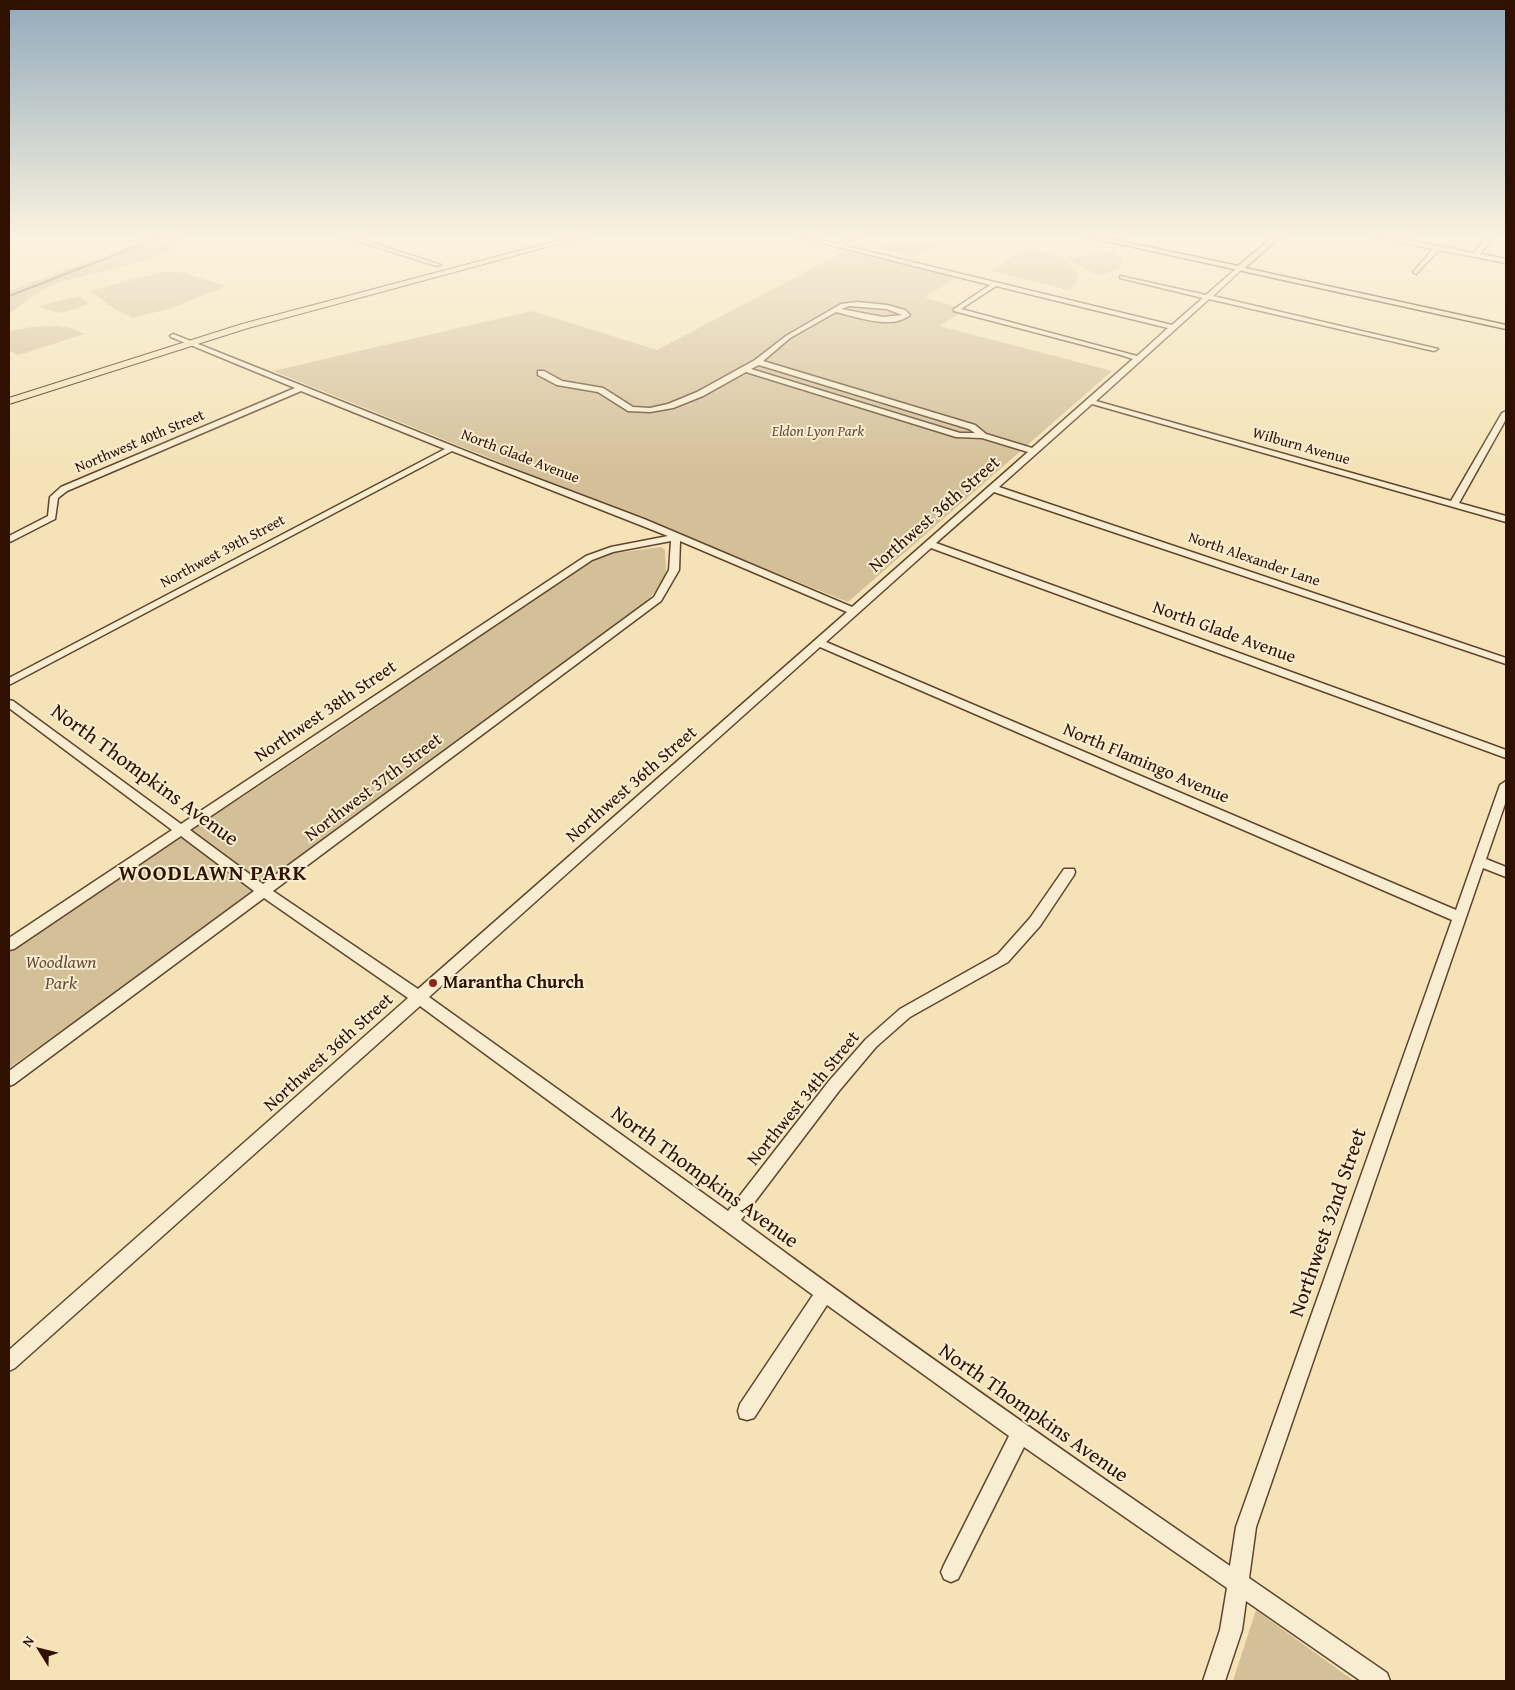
<!DOCTYPE html>
<style>
body{margin:0}
#map{position:relative;width:1515px;height:1690px;overflow:hidden;background:#f5e3b7;font-family:"Gentium Book Plus",serif}
canvas{display:block}
.frame{position:absolute;inset:0;border:10px solid #2f1001;pointer-events:none}
.north{position:absolute;left:15px;top:1625px;width:50px;height:50px;-webkit-text-stroke:4px #f8edd0;paint-order:stroke;rotate:306deg;font-size:14px;font-weight:700;line-height:20px;text-align:center;color:#2f1001}
.north::after{content:'';display:block;margin:auto;width:18px;height:22px;background:#2f1001;clip-path:polygon(50% 0,100% 100%,50% 72%,0 100%)}
</style>
<div id="map">
<canvas width="1515" height="1690"></canvas>
<div class="frame"></div>
<div class="north">N</div>
</div>
<script>
const g = document.querySelector('canvas').getContext('2d');
g.lineJoin = 'round';
function paint(path, color) { g.fillStyle = color; g.fill(path, 'evenodd'); }
function stroke(path, color, width, dash) { g.strokeStyle = color; g.lineWidth = width; g.lineCap = dash ? 'butt' : 'round'; g.setLineDash(dash || []); g.stroke(path); }
function drawText(font, color, halo, rows, align = 'center') {
  g.font = font + ' "Gentium Book Plus",serif'; g.lineWidth = 4; g.setLineDash([]); g.textBaseline = 'middle'; g.strokeStyle = halo; g.fillStyle = color; for (const [text, x, y, turn = 0] of rows) {
    g.save(); g.translate(x, y); g.rotate((+turn || 0) * Math.PI / 180); g.textAlign = isNaN(turn) ? turn : align; if (halo) g.strokeText(text, 0, 0); g.fillText(text, 0, 0); g.restore();
  }
}
const green = new Path2D(`
 M149,235H184C180,261 81,274 58,283C39,290 25,302 9,314V291L91,261L122,257L117,252L137,243Z
 M902,241L934,243L932,248L915,257L877,248Z
 M1029,248C1047,252 1067,256 1078,273L1077,281L1068,290L992,271L994,268Z
 M847,250L956,277L924,298L966,309L940,326L1112,371L848,602L273,371L532,311L657,350Z
 M1112,251L1122,258L1123,264L1118,269L1099,276L1068,259Z
 M161,272H181L227,286L171,308L133,318L115,309L90,291Z
 M79,296L89,304C67,311 61,318 39,306Z
 M57,326L71,328L84,334L22,354L17,355L9,350V331L33,327Z
 M661,547L665,550L666,574L655,592L639,609L548,674L256,892L9,1068V952L180,836L241,798L337,734L580,567L609,554Z
 M1256,1610L1354,1681H1233Z`);
const stream = new Path2D(`
 M9,296L166,235`);
const minor = new Path2D(`
 M339,235H348L441,265L436,266Z
 M791,235H801L836,244L853,235H860L842,245L1172,325L1203,298L1120,278V276L1206,295L1237,268H1241V270L1213,296L1438,349L1434,351L1209,299L1096,401L1451,501L1502,413L1506,411V419L1459,503L1506,516V522L1092,404L999,487L1506,658V664L994,492L936,543L1506,750V758L931,548L826,642L1456,910L1500,785L1506,781V801L1486,859L1506,867V877L1483,868L1256,1527L1249,1578L1387,1673L1390,1681H1361L1246,1601L1242,1630L1225,1681H1203L1220,1630L1227,1588L1024,1447L958,1579L951,1582L944,1579L941,1572L944,1565L1009,1436L827,1305L754,1418L747,1420L740,1418L738,1411L740,1404L813,1295L420,1006L15,1368L9,1371V1350L408,998L264,898L14,1084L9,1086V1071L254,891L181,836L14,949L9,950V938L172,830L9,708V700L13,701L181,824L586,556L611,547L668,536L452,451L9,685V678L445,449L301,391L67,491L58,498L55,519L12,541L9,542V536L48,516L50,497L61,487L295,388L171,337L170,336L173,334L488,460L644,519L852,607L1028,452L982,438L956,437L746,372L703,396L673,408L650,412L628,411L598,392L557,385L538,375V371H544L562,381L603,388L633,407L650,408L668,404L697,392L755,360L786,336L841,304L857,302L887,305L905,310L910,315C892,330 856,317 836,312L790,338L763,361L975,425L986,434L1032,448L1133,359L1121,355L954,311V309L990,285ZM996,286L1168,328L1137,356L961,309ZM849,306L887,309L902,315L883,317L841,309ZM759,365L969,429L975,433H960L751,369ZM671,541L669,570L654,597L263,884L190,830L592,560L613,552ZM680,541L847,612L418,989L273,891L661,601L679,570ZM820,647L1452,920L1236,1527L1230,1566C1066,1453 902,1339 741,1220L839,1091L876,1047L910,1017L1008,962L1040,926L1074,875L1075,872L1074,869H1064L1030,918L998,954L900,1009L866,1039L829,1081L728,1211L429,997Z
 M1368,235H1380L1474,253L1489,235H1495L1480,254L1506,259V263L1439,250L1416,274L1413,272L1433,249Z`);
const major = new Path2D(`
 M1079,235H1092L1238,266L1275,235H1282L1245,268L1506,325V329Z`);
const highway = new Path2D(`
 M578,235H591L248,328L9,404V398L242,324Z`);
const markers = [
 [433,983,5,"#8f2418"]
];
const farParknames = [
 ["Eldon Lyon Park",818,432]
];
const farStreetnames = [
 ["Northwest 40th Street",140,442,-23],
 ["Wilburn Avenue",1301,447,16],
 ["North Glade Avenue",520,457,21],
 ["Northwest 39th Street",223,552,-28],
 ["North Alexander Lane",1254,560,19]
];
const streetNames = [
 ["Northwest 36th Street",935,515,-41],
 ["North Glade Avenue",1224,633,20],
 ["Northwest 38th Street",326,712,-34],
 ["North Flamingo Avenue",1146,764,23],
 ["Northwest 36th Street",632,785,-41],
 ["Northwest 37th Street",374,788,-37],
 ["Northwest 36th Street",329,1053,-42],
 ["Northwest 34th Street",804,1099,-51]
];
const parkNames = [
 ["Woodlawn",61,963],
 ["Park",61,984]
];
const poiNames = [
 ["Marantha Church",443,983]
];
const nearStreetnames = [
 ["North Thompkins Avenue",144,776,36],
 ["North Thompkins Avenue",704,1178,36],
 ["Northwest 32nd Street",1329,1223,-71],
 ["North Thompkins Avenue",1033,1414,35]
];
const districtNames = [
 ["WOODLAWN PARK",213,874]
];
paint(green, '#d3bf98');
stroke(stream, '#7e6349', 2);
stroke(minor, '#60452e', 3);
stroke(major, '#2f1001', 3);
stroke(highway, '#2f1001', 2);
paint(minor, '#f8edd0');
paint(major, '#f5e3b7');
paint(highway, '#f5e3b7');
const sky = g.createLinearGradient(0, 0, 0, 472);
sky.addColorStop(0, '#92aabc');
sky.addColorStop(0.5, '#faf2df');
sky.addColorStop(1, '#faf2df00');
g.fillStyle = sky;
g.fillRect(0, 0, 1515, 472);
for (const [x, y, r, color] of markers) { const dot = new Path2D(); dot.arc(x, y, r, 0, 2 * Math.PI); g.fillStyle = color; g.fill(dot); stroke(dot, '#f8edd0', 2); }
drawText('italic 15px', '#684d36', '#f8edd0', farParknames);
drawText('15px', '#2f1001', '#f8edd0', farStreetnames);
drawText('18px', '#2f1001', '#f8edd0', streetNames);
drawText('italic 18px', '#684d36', '#f8edd0', parkNames);
drawText('bold 18px', '#2f1001', '#f8edd0', poiNames, 'left');
drawText('21px', '#2f1001', '#f8edd0', nearStreetnames);
g.letterSpacing = '1px';
drawText('bold 22px', '#2f1001', '#f8edd0', districtNames);
g.letterSpacing = '0px';
</script>
